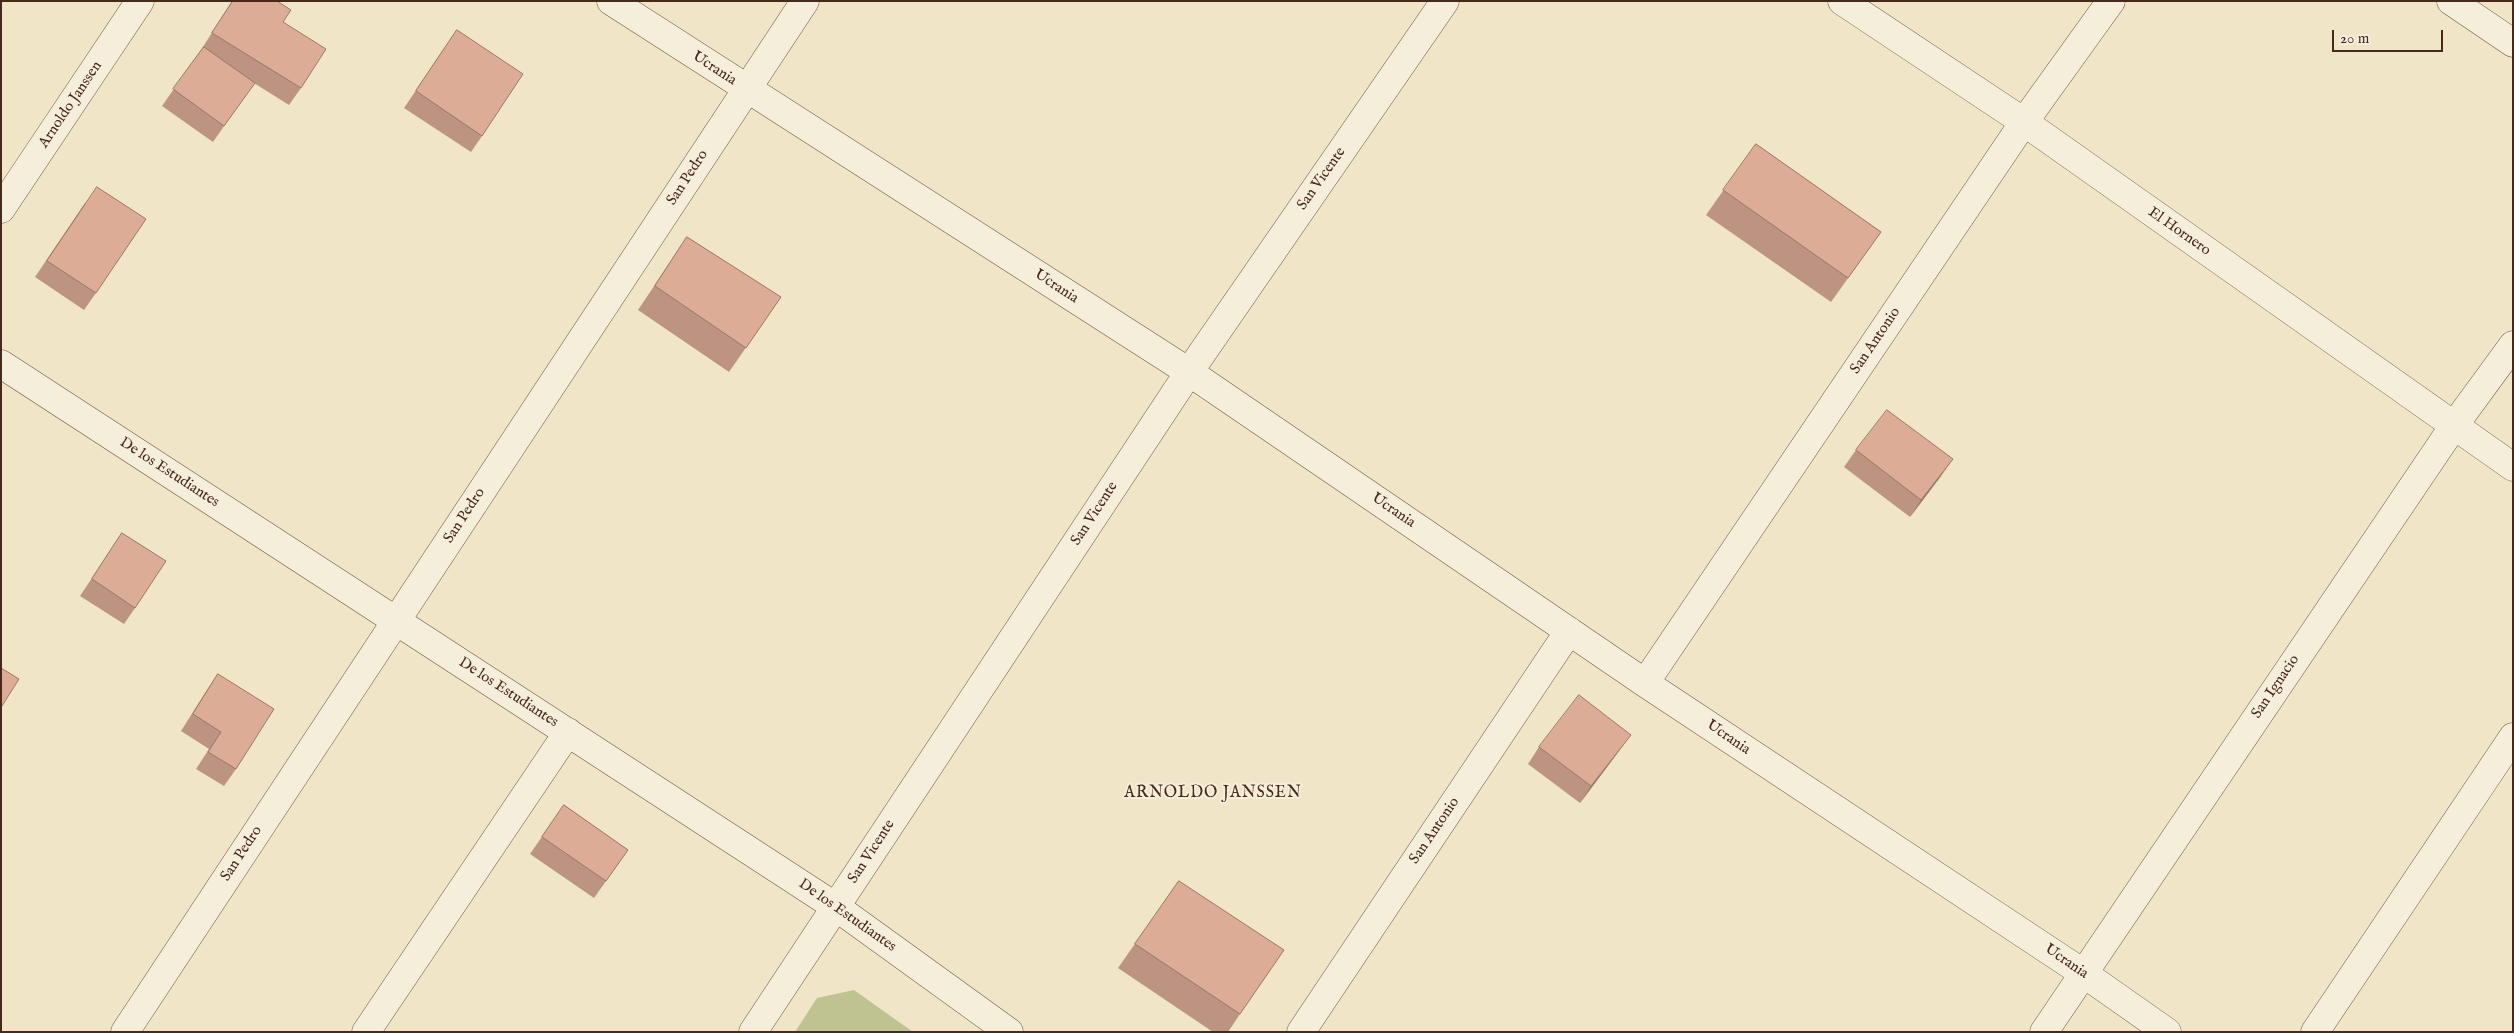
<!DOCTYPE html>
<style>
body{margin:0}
#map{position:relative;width:2514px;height:1033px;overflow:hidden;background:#f0e5c7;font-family:"IM FELL English",serif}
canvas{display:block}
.frame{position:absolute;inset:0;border:2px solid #48281a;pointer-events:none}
.scale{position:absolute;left:2332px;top:30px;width:111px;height:22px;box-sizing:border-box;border:2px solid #48281a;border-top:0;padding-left:6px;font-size:15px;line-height:18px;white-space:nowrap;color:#48281a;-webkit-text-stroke:4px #f5eedb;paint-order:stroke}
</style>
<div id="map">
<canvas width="2514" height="1033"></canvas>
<div class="frame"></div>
<div class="scale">20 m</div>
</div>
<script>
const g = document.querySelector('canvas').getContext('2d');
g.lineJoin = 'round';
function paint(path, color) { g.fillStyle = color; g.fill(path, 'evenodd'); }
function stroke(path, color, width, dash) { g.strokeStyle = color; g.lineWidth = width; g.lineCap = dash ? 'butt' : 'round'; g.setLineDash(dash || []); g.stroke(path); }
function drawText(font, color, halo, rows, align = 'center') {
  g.font = font + ' "IM FELL English",serif'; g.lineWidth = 4; g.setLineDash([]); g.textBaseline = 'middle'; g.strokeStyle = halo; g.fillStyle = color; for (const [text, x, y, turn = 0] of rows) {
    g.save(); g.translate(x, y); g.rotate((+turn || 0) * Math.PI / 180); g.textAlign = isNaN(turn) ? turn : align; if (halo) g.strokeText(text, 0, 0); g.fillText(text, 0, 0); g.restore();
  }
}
const green = new Path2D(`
 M854,990L913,1032H795L817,998Z`);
const minor = new Path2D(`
 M611,1L1189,372L1645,683L2083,973L2167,1032
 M1842,1L2024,122L2513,467
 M2451,1L2513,43
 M1,209L140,1
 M1,364L836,907L1009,1032
 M1645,683L2024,122L2111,1
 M125,1032L805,1
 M366,1032L568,732
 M753,1032L1189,372L1445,1
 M1301,1032L1569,631
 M2044,1032L2453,427L2513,345
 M2315,1032L2513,737`);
const wall = new Path2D(`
 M232,1H277L301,88L289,105L254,83L213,142L162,106L201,50Z
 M457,30L482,136L471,152L404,108Z
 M1756,144L1881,232L1831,302L1706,215Z
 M85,203L96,293L84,310L35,277Z
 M687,237L781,297L729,372L638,310Z
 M1856,450L1941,476L1910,517L1844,467Z
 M122,533L135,608L124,624L80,596Z
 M218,674L236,769L224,786L196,769L209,749L181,731L207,690Z
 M1539,747L1619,751L1580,803L1528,764Z
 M564,805L628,850L594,898L530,854Z
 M1179,881L1240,1014L1228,1032H1213L1118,968Z`);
const shadedWall = new Path2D(`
 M1953,459L1941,476L1910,517L1921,500Z
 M1631,735L1580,803L1591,786Z`);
const building = new Path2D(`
 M233,1H277L291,10L283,22L326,49L301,88L212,33Z
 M457,30L523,74L482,136L416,91Z
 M204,47L255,83L224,126L173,89Z
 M1756,144L1881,232L1848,278L1723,190Z
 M97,187L146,219L96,293L47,261Z
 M687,237L781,297L746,348L655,286Z
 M1887,410L1953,459L1921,500L1856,450Z
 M122,533L166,561L135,608L92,579Z
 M1,668L19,679L2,706H1Z
 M218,674L274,709L236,769L208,752L221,732L193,714Z
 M1579,695L1631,735L1591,786L1539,747Z
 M564,805L628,850L606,881L542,837Z
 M1179,881L1284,950L1240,1014L1135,944Z`);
const streetNames = [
 ["Ucrania",714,69,33],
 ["Arnoldo Janssen",71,105,-56],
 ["San Pedro",688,178,-57],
 ["San Vicente",1322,179,-55],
 ["El Hornero",2179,232,35],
 ["Ucrania",1056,287,33],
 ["San Antonio",1876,341,-56],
 ["De los Estudiantes",169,473,33],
 ["Ucrania",1393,511,34],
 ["San Vicente",1095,514,-57],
 ["San Pedro",465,516,-57],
 ["San Ignacio",2276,687,-56],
 ["De los Estudiantes",508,693,33],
 ["Ucrania",1728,738,34],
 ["San Antonio",1435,831,-56],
 ["San Vicente",872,852,-57],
 ["San Pedro",242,854,-57],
 ["De los Estudiantes",847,916,35],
 ["Ucrania",2066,962,34]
];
const neighbourhoodNames = [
 ["ARNOLDO JANSSEN",1213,794]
];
paint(green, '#bfc392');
stroke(minor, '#725745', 29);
stroke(minor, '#f5eedb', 28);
paint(wall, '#bd9481');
paint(shadedWall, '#9a7869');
paint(building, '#dcac96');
stroke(building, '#9a7869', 1);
drawText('15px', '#48281a', '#f5eedb', streetNames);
g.letterSpacing = '1px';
drawText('16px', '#48281a', '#f5eedb', neighbourhoodNames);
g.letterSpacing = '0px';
</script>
